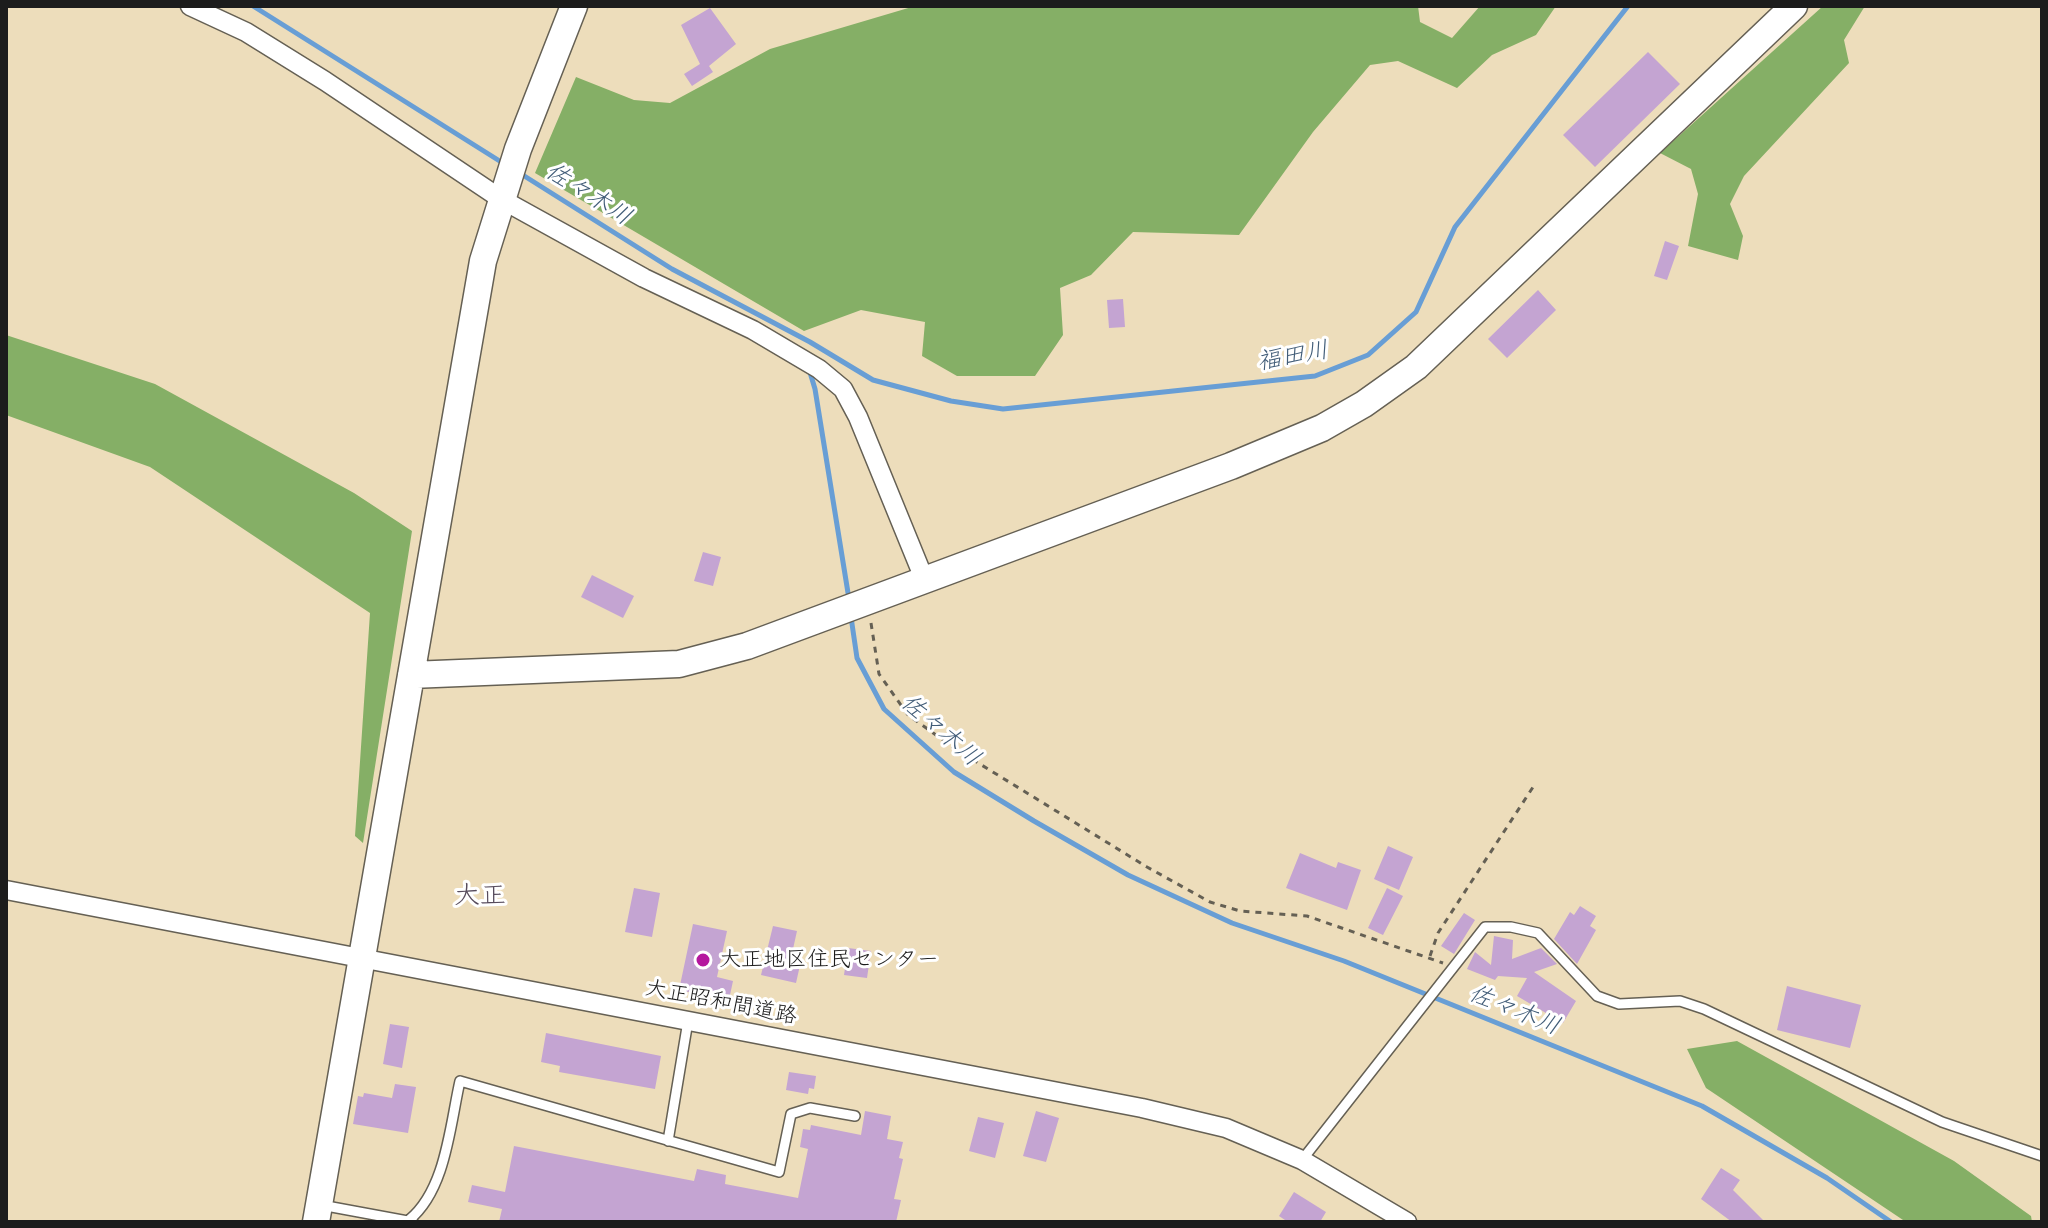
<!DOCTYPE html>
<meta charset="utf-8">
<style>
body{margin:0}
#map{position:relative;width:2048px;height:1228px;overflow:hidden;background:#edddbb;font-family:"Balsamiq Sans",sans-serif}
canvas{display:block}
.frame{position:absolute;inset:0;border:8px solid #1c1c1c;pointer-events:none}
</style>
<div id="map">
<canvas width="2048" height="1228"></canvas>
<div class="frame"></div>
</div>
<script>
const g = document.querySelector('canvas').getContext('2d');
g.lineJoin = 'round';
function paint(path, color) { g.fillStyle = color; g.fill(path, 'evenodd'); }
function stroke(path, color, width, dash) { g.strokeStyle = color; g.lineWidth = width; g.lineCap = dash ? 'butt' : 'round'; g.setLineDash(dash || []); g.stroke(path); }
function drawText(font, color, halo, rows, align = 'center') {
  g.font = font + ' "Balsamiq Sans","Klee One",sans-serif'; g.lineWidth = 6; g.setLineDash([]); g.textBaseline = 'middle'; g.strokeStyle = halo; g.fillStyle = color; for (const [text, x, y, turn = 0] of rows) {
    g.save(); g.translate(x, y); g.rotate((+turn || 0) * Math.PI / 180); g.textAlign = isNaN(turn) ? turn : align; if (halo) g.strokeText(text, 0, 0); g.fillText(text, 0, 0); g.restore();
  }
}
const forest = new Path2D(`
 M915,6H1418L1420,22L1452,38L1480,6H1556L1536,35L1492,55L1457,88L1398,61L1370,65L1313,132L1239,235L1133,232L1091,275L1060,288L1063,335L1035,376H957L922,356L925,322L861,310L804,331L535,173L576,77L634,100L670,103L770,49Z
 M1823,6H1865L1844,40L1849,63L1744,176L1730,204L1743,236L1738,260L1688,246L1698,194L1691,169L1660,153Z
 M6,335L155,384L354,493L412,531L363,843L355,836L370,613L150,467L6,415Z
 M1737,1041L1954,1161L2031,1216L2032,1222H1906L1706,1088L1687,1049Z`);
const stream = new Path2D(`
 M253,6L506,165
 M518,172L672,269L810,342L873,380L951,401L1003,409L1315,376L1368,355L1416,312L1455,227L1628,6
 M809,369L815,389L849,599
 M851,617L857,658L884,709L954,772L1034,821L1128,875L1232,923L1344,961L1702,1106L1827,1178L1891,1222`);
const building = new Path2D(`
 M710,8L736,44L709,66L713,72L692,86L684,74L700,64L681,25Z
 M1648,52L1680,84L1595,167L1563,135Z
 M1665,241L1679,246L1667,280L1654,276Z
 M1538,290L1556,310L1507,358L1488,339Z
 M1123,299L1125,327L1109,328L1107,300Z
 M703,552L721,557L713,586L694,581Z
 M592,575L634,596L623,618L581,597Z
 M1388,846L1413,857L1399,890L1374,879Z
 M1300,853L1336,868L1338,862L1361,870L1347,910L1286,888Z
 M634,888L660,893L652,937L625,932Z
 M1387,888L1403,896L1383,935L1368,928Z
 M1580,906L1596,916L1590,926L1596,930L1577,964L1554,939L1570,912L1574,915Z
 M1464,913L1475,920L1454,954L1441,946Z
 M693,924L727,931L717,977L733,981L730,995L714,992L713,997L679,990Z
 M773,926L797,931L793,949L803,952L796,983L761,975Z
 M1494,936L1513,940L1512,959L1541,948L1557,964L1534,972L1576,1001L1563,1023L1517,996L1527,978L1498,976L1495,980L1467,969L1475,952L1491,965Z
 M848,948L871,951L867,978L844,975Z
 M1787,986L1861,1005L1850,1048L1777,1030Z
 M390,1024L409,1027L402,1068L383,1064Z
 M546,1033L661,1056L655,1089L559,1072L560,1066L541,1062Z
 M789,1072L816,1076L814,1089L809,1088L808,1094L786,1090Z
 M395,1084L416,1087L408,1133L353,1124L358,1096L363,1097L364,1093L392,1098Z
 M865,1111L891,1116L887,1139L903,1142L899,1158L903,1159L894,1199L901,1200L896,1222H499L502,1209L468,1202L472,1185L505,1192L514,1146L694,1181L697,1169L726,1175L725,1184L798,1198L808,1149L800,1147L803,1129L810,1130L811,1125L861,1135Z
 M1036,1111L1059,1118L1046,1162L1023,1156Z
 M978,1117L1004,1123L995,1158L969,1151Z
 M1721,1168L1740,1180L1733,1190L1765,1222H1732L1701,1199Z
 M1294,1192L1326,1212L1320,1222H1288L1279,1216Z`);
const path = new Path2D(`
 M871,623L879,674L908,715L954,748L1147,867L1210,902L1240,911L1307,916L1443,963
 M1430,956L1438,933L1535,784`);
const lane = new Path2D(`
 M668,1141L688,1021
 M1302,1160L1485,927H1511L1538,933L1597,996L1619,1004L1680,1001L1704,1009L1942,1122L2042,1156
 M321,1205L413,1222
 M409,1220C446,1190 450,1125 460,1081L779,1172L791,1114L810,1108L855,1116`);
const street = new Path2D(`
 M190,6L246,32L325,81L501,199L644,278L753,330L819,369L843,389L858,417L925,581
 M6,890L1142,1108L1226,1128L1302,1160L1407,1222`);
const secondary = new Path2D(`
 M411,675L679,664L747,646L1231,466L1322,428L1364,404L1416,367L1794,6
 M316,1222L483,261L518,149L574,6`);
const markers = [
 [703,960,8,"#b5179e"]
];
const poiNames = [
 ["大正地区住民センター",719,960]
];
const streetNames = [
 ["大正昭和間道路",721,1003,11]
];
const waterNames = [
 ["佐々木川",588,195,32],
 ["福田川",1293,357,-10],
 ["佐々木川",940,731,41],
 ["佐々木川",1514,1011,22]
];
const quarterNames = [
 ["大正",480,896]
];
paint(forest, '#85af66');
stroke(stream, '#689ed5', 5);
paint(building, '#c4a4d2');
stroke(lane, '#656054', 12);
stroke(street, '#656054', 21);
stroke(secondary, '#656054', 29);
stroke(path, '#656054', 3, [6, 6]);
stroke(lane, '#fff', 9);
stroke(street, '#fff', 18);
stroke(secondary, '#fff', 26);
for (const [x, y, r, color] of markers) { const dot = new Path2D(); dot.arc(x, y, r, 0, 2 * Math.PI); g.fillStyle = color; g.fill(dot); stroke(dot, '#fff', 3); }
drawText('22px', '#1c1c1c', '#fff', poiNames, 'left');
drawText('22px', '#1c1c1c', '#fff', streetNames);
drawText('italic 24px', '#425d78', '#fff', waterNames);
drawText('26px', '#574c5c', '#fff', quarterNames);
</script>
